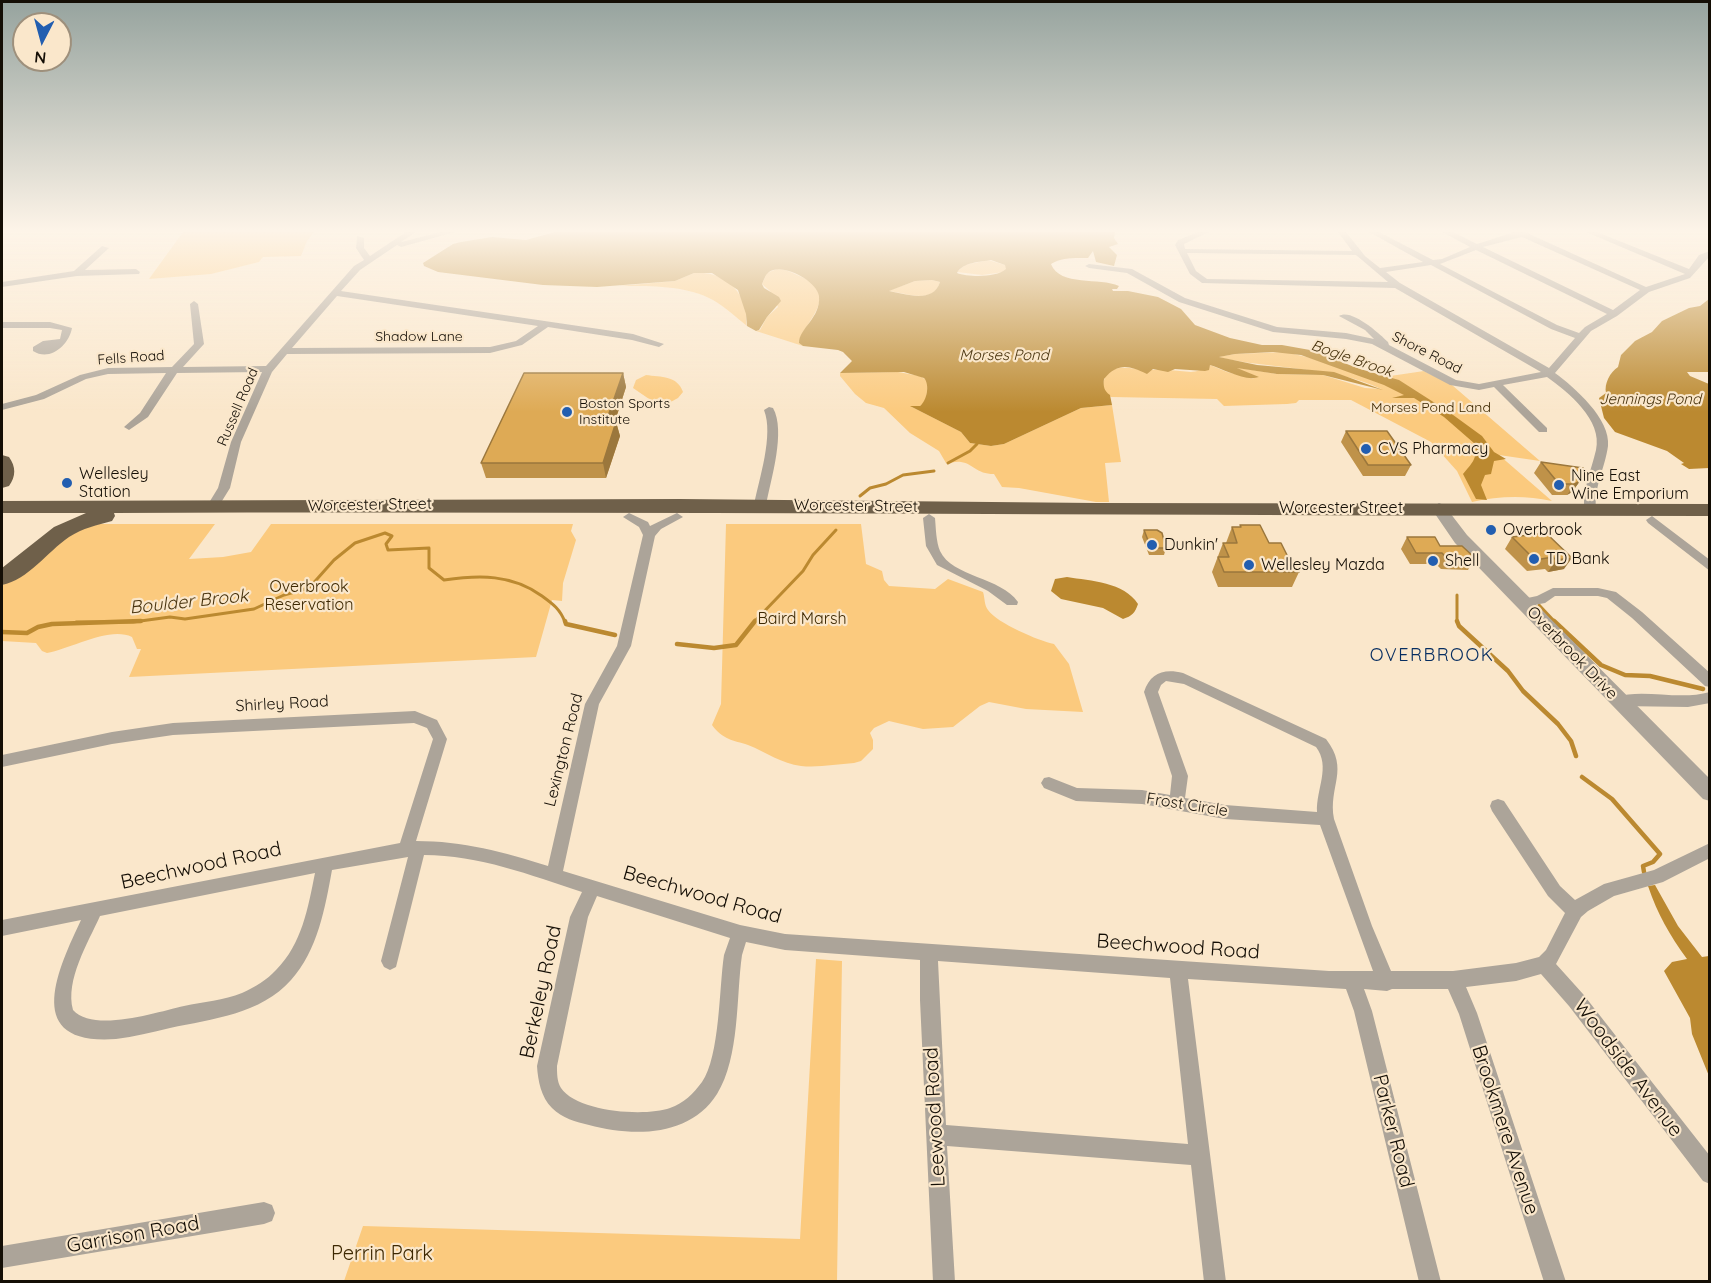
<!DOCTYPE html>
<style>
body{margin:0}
#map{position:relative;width:1711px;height:1283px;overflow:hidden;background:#fae7cb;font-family:Quicksand,sans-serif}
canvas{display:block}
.frame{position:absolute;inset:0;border:3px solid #140e05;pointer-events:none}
.north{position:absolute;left:12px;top:12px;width:60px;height:60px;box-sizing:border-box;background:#fae7cb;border:2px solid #9e907c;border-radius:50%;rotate:186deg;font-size:16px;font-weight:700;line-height:24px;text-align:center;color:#140e05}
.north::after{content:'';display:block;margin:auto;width:21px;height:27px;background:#225eb0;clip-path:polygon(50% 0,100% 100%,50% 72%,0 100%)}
</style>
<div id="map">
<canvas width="1711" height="1283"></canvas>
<div class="frame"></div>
<div class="north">N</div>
</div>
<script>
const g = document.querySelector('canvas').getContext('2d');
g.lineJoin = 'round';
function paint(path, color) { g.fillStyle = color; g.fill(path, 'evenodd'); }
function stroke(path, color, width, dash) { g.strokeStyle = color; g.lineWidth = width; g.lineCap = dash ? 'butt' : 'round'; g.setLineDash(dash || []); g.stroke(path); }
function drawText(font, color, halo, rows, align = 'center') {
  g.font = font + ' Quicksand,sans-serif'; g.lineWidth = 4.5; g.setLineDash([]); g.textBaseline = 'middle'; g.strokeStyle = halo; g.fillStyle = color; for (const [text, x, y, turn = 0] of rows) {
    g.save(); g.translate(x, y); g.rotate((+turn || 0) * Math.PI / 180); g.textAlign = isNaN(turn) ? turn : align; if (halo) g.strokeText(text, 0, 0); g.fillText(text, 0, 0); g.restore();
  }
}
const green = new Path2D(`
 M183,232H314L307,241L301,256L263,257L259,262L211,274L149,279Z
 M988,260L1005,265L1007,269L1004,272L982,275L957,272L965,265Z
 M777,269C786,269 795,274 804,278C841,296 802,324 799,343L803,346L756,331L760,330L767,317L778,307L770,291L762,284L767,273Z
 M694,273C720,271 741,286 746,312C747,317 745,321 747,326C736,317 725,307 713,300C686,285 649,286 619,286L675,281Z
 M932,280L940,282C933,305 907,293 888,291L915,281Z
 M1285,352L1311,358L1370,379L1424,371L1452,385L1540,461L1499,455L1552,501C1524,495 1499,496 1472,502L1457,471L1431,442L1351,400H1299L1296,403L1287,404L1224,406L1217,399L1111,397L1105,392L1103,385C1107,358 1134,371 1150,370C1164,369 1177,371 1191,372C1196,372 1203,369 1209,367L1210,365L1227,372L1254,379L1235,367L1277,374L1323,375L1365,388L1381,389C1331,365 1271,370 1218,357L1235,354Z
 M898,372L920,376L928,381L926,401L920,406L912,407L961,432L970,443L991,446L1004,444L1081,408L1112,405L1121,462L1105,463L1109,502H1096L1019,488L1002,487L994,474C976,474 974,464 961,462C956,461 951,463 946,463L939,451L910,433L884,408L866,403L855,394L840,376V373Z
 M646,375C661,377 678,376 683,392L678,398L667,404L652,401L633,388L636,380Z
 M99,524H215L189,559L223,557L251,552L271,524H573L571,531L576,540L563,583L562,601L552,600L536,657L129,677L141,649H137L132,637C109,626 71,649 47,653L42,651L36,643L2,641V585L10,581L68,533Z
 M726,524H861L866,564L882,571L884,580L889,586L935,589L948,579L983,592C985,598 984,605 988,610C997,623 1039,641 1054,644L1069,664L1083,712L1026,709L989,702L980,706L953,727L923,729L889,721L874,728L870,733L873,740V749L861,761L854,763C837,764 818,768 801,766C782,764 766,752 748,745C733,740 723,740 712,725L721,704Z
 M816,959L842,961L837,1281H344L363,1226L800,1239Z`);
const water = new Path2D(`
 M555,232H1115L1114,238L1118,244L1109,247L1117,255L1114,266L1096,262L1093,251L1088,258C1075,258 1062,257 1051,264C1060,287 1100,277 1119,286L1117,289H1112L1113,291H1128L1158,297L1181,309L1195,325L1230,338L1262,345H1282L1310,350L1360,369L1399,380L1449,412L1482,436L1494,452L1506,459L1494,461L1491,474L1485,475L1481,485L1487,500L1476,499L1463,474C1471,464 1478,459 1475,444L1444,417L1414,398H1392L1404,395L1384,385L1301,355L1273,352L1235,354L1219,357L1257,365L1334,372L1383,390L1323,375L1277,374L1237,368L1259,377C1245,382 1224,369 1210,365L1209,370L1205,371L1175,369L1168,372L1153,369L1147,374C1130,366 1118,362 1104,379C1103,386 1104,391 1110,395L1112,405L1081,408L1004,444L991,446L970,443L961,432L910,406H920C927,401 930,384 924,378L904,372L840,373L852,361L843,352L838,350L803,346L799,343C799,328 821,318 819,296C817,281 782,262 769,272C765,275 764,280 762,284L764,288L779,297L781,301L767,317L759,330L756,331L747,326L746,314L738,290L712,273H694L675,281L597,287L543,285L438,272L424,266L423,263L453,244L461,242L492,237L526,240ZM991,260L1005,265L1006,269C996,278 968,277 957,273C963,262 980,262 991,260ZM932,280L940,282C933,304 906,294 889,291L915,281Z
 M1709,299V372H1687L1690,376L1709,384V468L1689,469L1681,464L1684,463L1667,451L1615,432L1604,418L1599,398L1606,393C1604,384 1610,372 1618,367L1621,355L1635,341L1652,332L1662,321L1689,308L1700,306Z
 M1067,577C1091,581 1124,582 1138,604C1135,613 1132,616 1123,619L1103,608L1061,599L1051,591L1055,579Z
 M1655,885L1678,926L1702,957L1709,956V1076L1692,1034L1690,1018L1664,971L1672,962L1687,959C1669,934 1658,915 1648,886Z`);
const streamFar1 = new Path2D(`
 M948,463L970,451L977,444
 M860,496L870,488L886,484L903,475L934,471
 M1457,595V622
 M1539,605L1555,622
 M76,622H133L170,617L185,619L254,609L284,595L309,588L334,560L355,543L385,533L392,536L386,544L388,550L429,548V568L444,580C479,575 512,574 542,596C553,604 560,609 565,622
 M754,622L803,571L813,555L836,530`);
const stream = new Path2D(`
 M565,621L566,624L615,635
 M1457,621L1459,626L1508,671L1523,691L1558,724L1571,741L1576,756
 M1554,621L1601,665L1625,675L1650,676L1703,689
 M2,632L27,633L38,627L52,624L141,621
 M677,644L714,648L736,645L755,621
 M1582,777L1612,799L1660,854L1653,862L1643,866L1644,872`);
const minor = new Path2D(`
 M406,232H416L401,242L441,232H455L401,247L397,245L360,270L341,291L633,334L664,344L659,347L632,340L548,327L522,345L490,353L287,354L272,372L241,442L230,488L217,509L213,510L207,506L218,488L231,442L262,372L177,373L148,417L129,430L124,427L140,413L166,373L108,374L86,379L44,399L2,410V404L36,395L80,375L108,368L172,367L194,344L190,304L194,301L198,304L204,344L183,367L266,366L354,266L364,260L356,248L357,236L364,238V248L370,256ZM337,296L538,326L516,341L490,347L292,348Z
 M1198,232H1209L1184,244L1185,249L1352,251L1338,232H1346L1365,256L1380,268L1423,262L1369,232H1379L1433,260L1442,259L1470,247L1442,232H1453L1477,244L1514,232H1525L1646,287L1685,274L1586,232H1597L1689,269L1699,255L1710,251V256L1690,278L1649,292L1617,316L1591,331L1555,373C1574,387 1611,419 1608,446C1605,468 1594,486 1596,509L1590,513L1584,509C1583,488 1591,471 1596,450C1603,420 1568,392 1547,377L1503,385L1547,428V432H1539L1494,387L1479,390L1450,385L1372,344L1346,339L1273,332L1179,302L1127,273L1089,268L1085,266L1089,264L1132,269L1185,298L1277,327L1346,333L1374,339L1365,330L1339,316C1351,308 1379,333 1388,342L1389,345L1456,380L1479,384L1541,372L1395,288L1202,283L1190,274L1175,245L1178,240ZM1522,237L1640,290L1613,310L1483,247ZM1476,250L1607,314L1585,327L1579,333L1557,325L1440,264ZM1187,253L1356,255L1388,282L1207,279L1196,271ZM1431,265L1551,329L1575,338L1549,368L1400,283L1386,272Z
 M102,246L109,248L85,270L136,269L140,272L139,274L77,276L2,287V282L74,271Z
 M2,322H50L72,328C69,345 50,362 33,351V347L43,341L60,339L62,330L50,328H2Z
 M769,407L773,408C786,431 771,479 766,505L760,509L754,505C759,479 774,435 764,410Z
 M629,513L648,522L650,526L677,513L683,517L661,529L655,536L631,646L599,704L563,871L740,925L785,934L1329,971H1373L1320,825L1225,819L1142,804L1076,801L1044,788L1041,783L1044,778L1049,777L1077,788L1142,790L1170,795L1172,776L1144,692C1150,673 1164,668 1183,673L1326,739C1350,770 1328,786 1334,819L1372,926L1391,971H1453L1516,963L1539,957L1546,950L1565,913L1548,896L1492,811L1490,806L1492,801L1498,799L1504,801L1560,886L1575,900L1604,884L1654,870L1710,843V858L1663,882L1614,896L1588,911L1581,917L1556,964L1583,994L1710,1156V1184L1703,1181L1569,1006L1541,974L1516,981L1466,987L1477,1013L1566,1282H1544L1459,1014L1448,989H1392L1387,991L1364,989L1372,1011L1441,1282H1419L1354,1011L1346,989L1188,979L1226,1282H1204L1191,1165L947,1146L955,1282H933L920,1000V960L785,950L746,942L742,955C736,997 740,1057 717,1094C690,1137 633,1137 589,1125C576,1122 562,1118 552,1108C541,1097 538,1081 537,1066L570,917L582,892C530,875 479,855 424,855L396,967L390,970L384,967L381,961L408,857L332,870C325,908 318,950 291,980C261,1014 212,1019 170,1028C152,1032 134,1037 116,1039C22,1046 57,971 81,920L2,936V920L400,843L433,739L427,728L414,723L173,735L112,744L2,767V755L112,732L173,723L415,711L437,720L447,739L416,841C463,841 504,852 548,866L585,704L617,646L643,535L639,527L623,517ZM1166,681L1184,684L1316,747C1331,767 1316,789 1317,812L1225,805L1185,798L1188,776L1158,692L1161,685ZM315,873C308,908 302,944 276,970C267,980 255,987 242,993C224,1000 203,1002 184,1006C157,1012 94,1033 73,1010C65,980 88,943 100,916ZM597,896L730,938L724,955C719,988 720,1056 702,1082C693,1094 684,1103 670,1108C645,1117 577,1112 561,1088C557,1082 557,1073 557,1066L588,917ZM938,961L1170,978L1188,1144L946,1125Z
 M929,514L935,518C936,529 936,541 940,551C952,577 1001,577 1018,602L1017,605H1007L988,591L937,565L926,546L923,518Z
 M1652,516L1710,560V571L1648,523L1646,520Z
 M1553,588H1598L1616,592L1642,612L1710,673V687L1705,686L1632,618L1607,598L1598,596H1555L1545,603L1523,607L1517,603L1518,600L1537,596Z
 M1710,692V703L1688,707L1620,706L1615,705L1613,701L1615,697C1645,688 1678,701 1710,692Z
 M264,1202L272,1205L275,1213L272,1221L264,1224L2,1268V1246Z`);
const tertiary = new Path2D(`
 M1439,503L1444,505L1467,535L1710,779V801L1703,799L1455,543L1431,508Z`);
const trunk = new Path2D(`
 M2,455L9,457C16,467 16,476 9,486L2,488Z
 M680,499L1095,503L1710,504V516C1177,516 646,511 114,513L115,516L112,521C97,525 83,528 69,537C47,552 28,580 2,585V568L54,527L86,513H2V501Z`);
const wall = new Path2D(`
 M623,373L626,387L615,422H616L620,436L606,478H486L481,463Z
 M1346,431L1411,465L1405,476H1363L1341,442Z
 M1541,462L1580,481L1572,492L1567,495H1552L1534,473Z
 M1240,525L1269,543L1288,557L1299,572L1292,587H1218L1212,572L1223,543H1226L1232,527H1240Z
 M1144,530L1166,548L1164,555H1149L1142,537Z
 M1546,533L1564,569L1548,572L1545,569L1527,571L1505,549L1512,537Z
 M1407,537L1475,558L1468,570L1441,569L1436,564H1410L1401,549Z`);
const shadedWall = new Path2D(`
 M623,373L626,387L610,436L606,422Z
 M616,422L620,436L606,478L603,463Z
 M1580,481L1572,492L1567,495L1575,484Z
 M1572,558L1564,569L1548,572L1556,560Z`);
const building = new Path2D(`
 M524,373H623L606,422H616L603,463H481Z
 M1346,431H1387L1411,465H1368Z
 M1541,462L1583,468L1580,481L1575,484H1559Z
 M1240,525H1260L1269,543H1281L1288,557H1291L1299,572H1224L1218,557H1229L1223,543H1237L1232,527H1241Z
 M1144,530H1157L1162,533L1166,548H1151Z
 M1546,533L1572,558L1556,560L1553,557L1535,560L1512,537Z
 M1407,537H1435L1440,546H1462L1475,558H1447L1442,553H1416Z`);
const markers = [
 [567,412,6,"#225eb0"],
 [1366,449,6,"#225eb0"],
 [67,483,6,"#225eb0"],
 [1559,485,6,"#225eb0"],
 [1491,530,6,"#225eb0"],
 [1152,545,6,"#225eb0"],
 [1534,559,6,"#225eb0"],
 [1433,561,6,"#225eb0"],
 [1249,565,6,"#225eb0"]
];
const farStreetnames = [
 ["Shadow Lane",419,337],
 ["Shore Road",1427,353,27],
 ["Fells Road",131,358,-4],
 ["Russell Road",238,407,-67]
];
const farPoinames = [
 ["Boston Sports",579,404],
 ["Institute",579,420]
];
const farParknames = [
 ["Morses Pond Land",1431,408]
];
const farWaternames = [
 ["Morses Pond",1004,355],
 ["Bogle Brook",1352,359,19],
 ["Jennings Pond",1650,399]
];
const poiNames = [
 ["CVS Pharmacy",1378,449],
 ["Wellesley",79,474],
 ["Station",79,492],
 ["Nine East",1571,476],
 ["Wine Emporium",1571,494],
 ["Overbrook",1503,530],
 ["Dunkin'",1164,545],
 ["TD Bank",1546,559],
 ["Shell",1445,561],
 ["Wellesley Mazda",1261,565]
];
const streetNames = [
 ["Worcester Street",370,505,-1],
 ["Worcester Street",856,506,1],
 ["Worcester Street",1341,508],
 ["Overbrook Drive",1572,653,46],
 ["Shirley Road",282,704,-3],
 ["Lexington Road",564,750,-76],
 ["Frost Circle",1187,805,9]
];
const parkNames = [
 ["Overbrook",309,587],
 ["Reservation",309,605],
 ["Baird Marsh",802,619]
];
const waterNames = [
 ["Boulder Brook",189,602,-6]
];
const neighbourhoodNames = [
 ["OVERBROOK",1432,656]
];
const nearStreetnames = [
 ["Beechwood Road",201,866,-12],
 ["Beechwood Road",702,895,16],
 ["Beechwood Road",1178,947,4],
 ["Berkeley Road",541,992,-78],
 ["Woodside Avenue",1628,1068,53],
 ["Leewood Road",935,1117,-93],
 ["Brookmere Avenue",1505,1130,72],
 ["Parker Road",1393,1131,76],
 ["Garrison Road",133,1235,-10]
];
const nearParknames = [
 ["Perrin Park",382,1254]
];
paint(green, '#fbca7e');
paint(water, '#bb8930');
stroke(streamFar1, '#bb8930', 3);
stroke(stream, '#bb8930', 4.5);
paint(minor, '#aca499');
paint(tertiary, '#aca499');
paint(trunk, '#6f604a');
paint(wall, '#bf9249');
paint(shadedWall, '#9b773c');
paint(building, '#deaa55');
stroke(building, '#9b773c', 1.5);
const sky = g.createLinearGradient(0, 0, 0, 412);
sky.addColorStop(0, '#96a39e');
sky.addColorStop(0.56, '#fdf4e8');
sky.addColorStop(1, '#fdf4e800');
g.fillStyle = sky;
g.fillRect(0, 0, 1711, 412);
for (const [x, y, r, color] of markers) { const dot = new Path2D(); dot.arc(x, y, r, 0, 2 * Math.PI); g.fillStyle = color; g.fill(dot); stroke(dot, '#fae7cb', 2); }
drawText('14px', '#140e05', '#fae7cb', farStreetnames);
drawText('14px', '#140e05', '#fae7cb', farPoinames, 'left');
drawText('14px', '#3d2802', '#fae7cb', farParknames);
drawText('italic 15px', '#48330e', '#fae7cb', farWaternames);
drawText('16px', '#140e05', '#fae7cb', poiNames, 'left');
drawText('16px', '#140e05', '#fae7cb', streetNames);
drawText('16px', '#3d2802', '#fae7cb', parkNames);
drawText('italic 18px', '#48330e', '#fae7cb', waterNames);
g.letterSpacing = '1.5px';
drawText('18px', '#072e61', '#fae7cb', neighbourhoodNames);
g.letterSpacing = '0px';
drawText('20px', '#140e05', '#fae7cb', nearStreetnames);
drawText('20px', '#3d2802', '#fae7cb', nearParknames);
</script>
